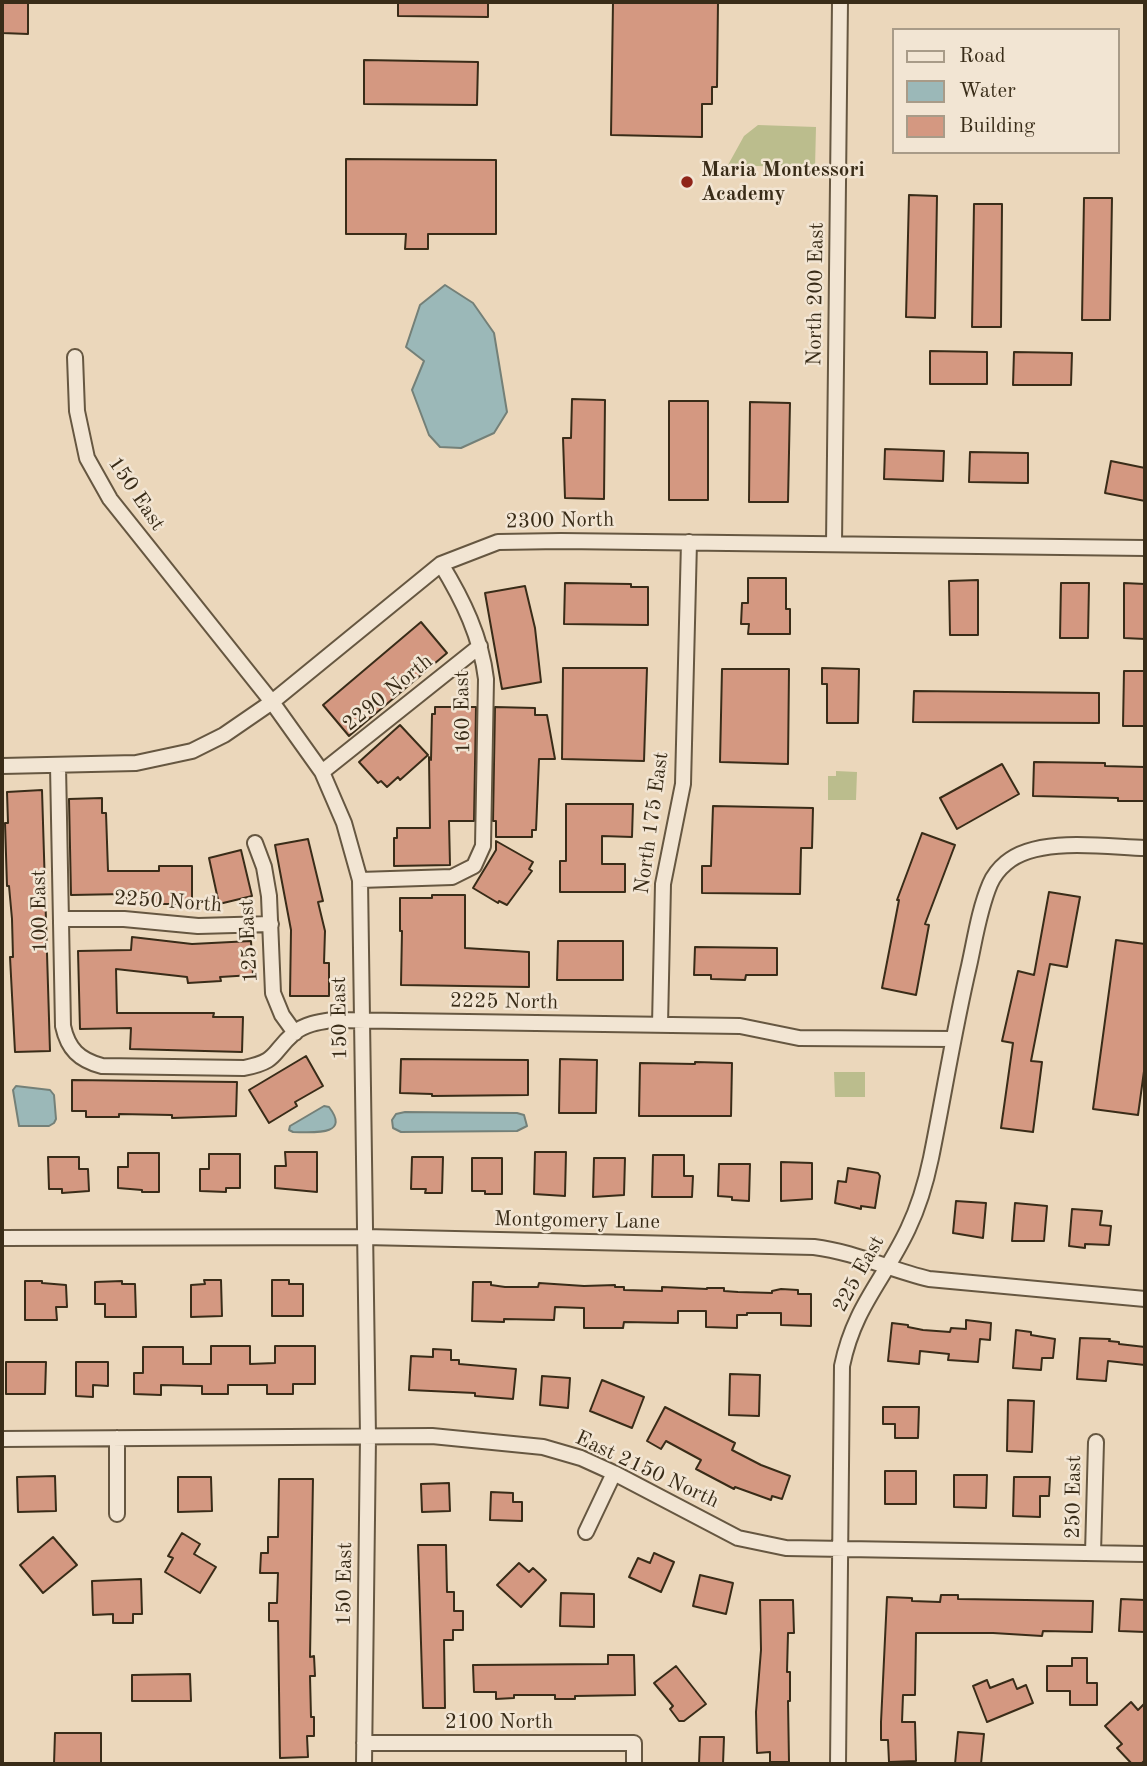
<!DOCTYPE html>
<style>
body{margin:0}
#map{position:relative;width:1147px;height:1766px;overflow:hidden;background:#ebd7bb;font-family:"Old Standard TT",serif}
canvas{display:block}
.frame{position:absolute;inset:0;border:4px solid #392c18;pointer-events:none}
.legend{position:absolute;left:892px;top:28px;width:228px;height:126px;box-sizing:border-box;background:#f2e5d3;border:2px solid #a89b88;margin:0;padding:9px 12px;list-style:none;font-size:21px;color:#392c18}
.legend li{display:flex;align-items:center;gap:14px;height:35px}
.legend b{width:35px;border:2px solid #a89b88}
</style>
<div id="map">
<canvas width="1147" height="1766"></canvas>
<div class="frame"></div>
<ul class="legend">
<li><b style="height:9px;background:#f2e5d3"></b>Road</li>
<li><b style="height:19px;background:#9bb8b8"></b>Water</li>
<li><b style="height:19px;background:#d49881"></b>Building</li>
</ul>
</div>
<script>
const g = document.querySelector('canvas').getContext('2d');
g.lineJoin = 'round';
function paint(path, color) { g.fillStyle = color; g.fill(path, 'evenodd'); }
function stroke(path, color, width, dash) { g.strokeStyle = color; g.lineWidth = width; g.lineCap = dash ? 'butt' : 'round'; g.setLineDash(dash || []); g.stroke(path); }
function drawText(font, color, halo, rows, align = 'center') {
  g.font = font + ' "Old Standard TT",serif'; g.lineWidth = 5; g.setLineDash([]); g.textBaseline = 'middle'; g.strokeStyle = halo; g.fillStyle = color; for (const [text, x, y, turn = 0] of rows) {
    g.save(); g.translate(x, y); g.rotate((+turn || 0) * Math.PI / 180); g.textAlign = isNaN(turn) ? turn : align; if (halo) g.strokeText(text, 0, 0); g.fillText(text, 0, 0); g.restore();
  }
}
const green = new Path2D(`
 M758,125L816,127L815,168L728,165L744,136Z
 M836,771L857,772L856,800H828V776H836Z
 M834,1072H865V1097H835Z`);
const water = new Path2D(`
 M445,285L473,303L494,333L507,412L494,433L461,448L440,447L429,435L412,390L424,361L406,347L420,305Z
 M16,1086L50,1090L54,1095L56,1119L54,1123L49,1126H19L13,1090Z
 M324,1106L329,1107C352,1137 310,1132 293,1132L289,1130L290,1126Z
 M405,1112L517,1113L524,1115L527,1126L517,1131L401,1132L393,1128L392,1120L396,1114Z`);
const building = new Path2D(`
 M2,2H28V34L2,33Z
 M398,2H488V17L398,16Z
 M613,2H718L717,87H712V104H702V137L611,135Z
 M364,60L478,62L477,105L364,104Z
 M346,159L496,160V234H428V249H405L406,234H346Z
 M909,195L937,196L935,318L906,317Z
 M1084,198H1112L1110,320H1082Z
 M974,204H1002L1001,327H972Z
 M930,351L987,352V384H930Z
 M1014,352L1072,353L1071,385H1013Z
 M572,399L605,400L604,499L565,498L563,438H571Z
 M669,401H708V500H669Z
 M750,402L790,403L788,502H749Z
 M885,449L944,451L943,481L884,479Z
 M970,452L1028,453V483L969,482Z
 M1111,461L1145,468V501L1105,493Z
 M748,578H786V609H790V634H748L749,624H741L742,603H748Z
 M978,580V635H950L949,581Z
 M565,583L631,584V587H648V625L564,624Z
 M1061,583H1089L1088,638H1060Z
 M1124,583L1145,584V639L1124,638Z
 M525,586L535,628L541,682L502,689L485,593Z
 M421,622L447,653L349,736L323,705Z
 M563,668H647L644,761L562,759Z
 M822,668L859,669L858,723H827V684H822Z
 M722,669H789L788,764L720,762Z
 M1124,671H1145V726H1123Z
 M914,691L1099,693V723L913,722Z
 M435,707H476L474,821H449L450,865L394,866V838H397V828H430L429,757L431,760L432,714H435Z
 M495,707L535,708V715H547L555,759H539L536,830H532V837H496V821H493Z
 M400,725L428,755L400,780L398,777L387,787L381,781L378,783L359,762Z
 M1034,762L1105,763V766L1145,767V801H1118V798L1033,796Z
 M1002,764L1019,794L957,829L940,798Z
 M42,790L50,1051L15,1052L10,957H13L12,919L9,886H7L5,823H8L7,792Z
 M102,798V813H106L108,871H159V866H192V904H126V894L71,895L69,799Z
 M566,804H633L632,837L602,836V864H625V892H560V861H566Z
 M713,806L813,808L812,848H801L800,894L702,893V866H711Z
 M922,833L955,845L925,924L929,925L916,995L882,988L899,900H897Z
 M308,839L323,901L318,902L325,931L324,963H329V996H290L291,930L275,845Z
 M496,841L533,862L529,869L532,871L507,905L499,901L498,903L473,888L496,850Z
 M241,850L252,896L219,904L209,858Z
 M1049,892L1080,897L1067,967L1050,964L1031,1061L1042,1062L1033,1132L1001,1128L1013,1043L1002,1041L1018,971L1034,975Z
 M432,895H465V948L529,952V987L401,985L402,931H400V898H432Z
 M132,937L192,944L251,941L253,975L220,977L221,981L188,983L187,977L116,969L117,1013H214L213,1017H243L242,1052L130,1049L131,1028L80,1029L78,951L131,950Z
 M1116,940L1145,944V1064L1138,1115L1093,1109Z
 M558,941H623V980H557Z
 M695,947L777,948V975H746L745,980L711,979V975H694Z
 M306,1056L323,1086L295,1102L297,1106L269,1123L249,1090Z
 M401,1059L528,1060V1095L432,1096V1094L400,1093Z
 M560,1059L597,1060L596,1113H559Z
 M695,1062L732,1063L731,1116H639L640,1063L695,1064Z
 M72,1080L237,1082L236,1116L172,1118V1115L119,1114V1117H86V1111H72Z
 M285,1152H317V1192L275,1188V1166H286Z
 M535,1152H566L565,1196L534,1194Z
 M128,1153H159V1192H142V1190L118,1188V1167H128Z
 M209,1154H240V1188H226V1192L200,1191V1169H209Z
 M653,1155H684V1176H693L692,1197H652Z
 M48,1157H79V1169H88L89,1191L62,1193V1189H49Z
 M412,1157H443L442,1193H425L426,1189H411Z
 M472,1158H502V1194H485V1191H472Z
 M594,1158H625L624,1195L593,1197Z
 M781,1162L812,1163V1199L781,1201Z
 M719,1164H750L749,1201L732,1200V1197L718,1196Z
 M848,1168L878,1173L880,1176L875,1208L861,1206V1209L835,1203L838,1181L846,1182Z
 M956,1201L986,1203L983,1238L953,1233Z
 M1015,1203L1047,1206L1044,1241H1012Z
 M1072,1209L1102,1211L1100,1225L1111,1226L1109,1245L1085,1244V1248L1069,1246Z
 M204,1280H221L222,1316L191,1317V1285L205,1284Z
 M272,1280H289V1284H303V1316H272Z
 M25,1281H42V1283L66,1285L67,1307H56L57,1320H25Z
 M122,1281V1284H135L136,1317H105V1304H95V1282Z
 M473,1282H491V1285L505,1287H538L539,1283L584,1286L615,1285V1287H624V1290L662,1291V1287L707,1289V1288H724V1291L738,1292L772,1293V1291L781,1289L798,1290V1294H811V1326L781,1325V1313H747V1315H737V1328L706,1327V1311H678V1323L624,1322L623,1328H584V1308L555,1307L554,1320L504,1319V1322L472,1321Z
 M966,1320L991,1323L990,1340L980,1339L978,1362L948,1360L949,1354L920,1351L919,1364L888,1361L892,1323L908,1325V1327L923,1330L950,1332L951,1328L966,1329Z
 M1016,1330L1031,1332V1335L1055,1339L1053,1358H1042L1041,1370L1013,1368Z
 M1080,1338L1110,1339L1109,1341L1119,1342V1344L1145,1347V1365L1108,1361L1106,1381L1077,1379Z
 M211,1346H250V1364L275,1363V1346H315V1384H293V1394H267V1385H228V1394H202V1386L161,1385V1395L134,1394V1373H143V1347H183V1364H211Z
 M433,1349L451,1350V1360H459V1364L516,1369L513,1399L475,1396V1393L409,1390L411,1356L433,1357Z
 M6,1362H46L45,1394H6Z
 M76,1362H108V1386L93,1385V1397L76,1396Z
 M730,1374L760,1375L759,1416L729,1415Z
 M542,1376L570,1378L568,1408L540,1405Z
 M602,1380L644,1397L632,1428L590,1411Z
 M1008,1400L1034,1401L1032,1452L1007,1451Z
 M665,1407L735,1443L732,1450L761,1465L790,1476L782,1499L772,1496L771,1500L735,1487L734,1489L696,1469L701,1460L666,1441L661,1449L647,1441Z
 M883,1407H919L918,1438H895V1424H883Z
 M885,1471H916V1504H885Z
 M954,1475H987L986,1508L954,1507Z
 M55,1476L56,1511L18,1512L17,1477Z
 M178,1477H211L212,1511L178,1512Z
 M1014,1477H1050L1049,1496H1040V1517L1013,1516Z
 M279,1479H313L310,1657L314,1656L315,1676H310L311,1717H314V1736H307L308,1757L280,1758L278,1621H269V1603H277L278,1573H260L261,1553H268V1537H278Z
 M449,1483L450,1511L422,1512L421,1484Z
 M491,1492L513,1493V1502H522V1521L490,1520Z
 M182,1533L200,1544L194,1554L216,1567L200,1593L165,1572L173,1558L168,1556Z
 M53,1537L77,1565L43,1593L20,1565Z
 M418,1545H446L447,1592H454V1611H463V1630H453V1640H444L445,1708H423Z
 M654,1553L674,1562L661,1592L629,1577L638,1558L650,1563Z
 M519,1563L529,1572L533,1568L546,1580L521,1607L497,1585Z
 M700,1575L733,1583L726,1614L693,1606Z
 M141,1579L142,1614H133V1623H113V1614L93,1615L92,1581Z
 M561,1593L594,1594V1627L560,1626Z
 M941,1595H958V1599L1093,1601L1092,1632L1043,1631L1042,1636L993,1633H916L915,1695H903L902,1722H915L916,1761L889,1762L888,1740H881V1722L887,1597L912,1598V1601L940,1602Z
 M1121,1599L1145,1600V1632L1119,1631Z
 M760,1600H793L794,1633H788L787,1672H790V1701H788L789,1762H770V1752L757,1753L756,1712L761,1650Z
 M608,1655H634L635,1695L575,1696V1699H555V1695H514V1698L496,1699V1692H474L473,1665L608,1664Z
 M1072,1658H1087V1683H1097V1705H1070V1691H1047V1666H1072Z
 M676,1666L706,1704L684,1721H679L670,1709L673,1706L654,1683Z
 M190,1674L191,1701H132V1675Z
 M1013,1679L1017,1689L1026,1685L1033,1703L987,1722L973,1686L987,1680L990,1688Z
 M1131,1702L1138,1710L1145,1703V1760L1141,1764H1132L1117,1748L1122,1744L1105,1726Z
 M958,1732L984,1734L981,1764H955Z
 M55,1733H101V1764H54Z
 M700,1737H724L723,1764H699Z`);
const minor = new Path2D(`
 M75,357L77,411L87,458L110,499L272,702L322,772L344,823L360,880L368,1437L364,1764
 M834,544L840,2
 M2,766L136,763L192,751L224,735L272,702L441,564L498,542L561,541L1145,548
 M58,766L63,1026C68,1049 79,1060 102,1066L244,1068C279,1061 271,1053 294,1033C305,1024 319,1022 332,1020L740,1026L799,1038L952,1039
 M322,772L480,646
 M255,843L264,867L269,896L273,993L282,1015L295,1033
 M360,880L452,877L474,866L483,846L486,679C481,637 463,600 441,564
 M61,919H124L198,926L271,924
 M660,1025L663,884L683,784L689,542
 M2,1238L365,1237L814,1247C855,1252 890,1270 929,1279L1145,1299
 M117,1438V1514
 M2,1439L432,1436L543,1447L581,1458L614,1473L738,1538L786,1548L1145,1554
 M586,1532L614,1473
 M1093,1553L1096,1442
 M364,1743H634V1764
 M838,1764L842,1366C854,1307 884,1280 908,1229C919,1206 926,1182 931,1158C944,1094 954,1030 969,966C975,939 979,910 990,884C993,877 1000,868 1006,863C1037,836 1106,847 1145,848`);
const markers = [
 [687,182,7,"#8f2418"]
];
const poiNames = [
 ["Maria Montessori",701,170],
 ["Academy",701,194]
];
const streetNames = [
 ["North 200 East",816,294,-89],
 ["150 East",136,494,56],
 ["2300 North",560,521,-1],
 ["2290 North",388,693,-39],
 ["160 East",463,712,-91],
 ["North 175 East",652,823,-82],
 ["2250 North",168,902,4],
 ["100 East",40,911,-91],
 ["125 East",249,941,-93],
 ["2225 North",504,1002,1],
 ["150 East",340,1018,-91],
 ["Montgomery Lane",577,1221,1],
 ["225 East",859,1274,-61],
 ["East 2150 North",647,1470,25],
 ["250 East",1074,1497,-89],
 ["150 East",345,1584,-89],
 ["2100 North",499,1722]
];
paint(green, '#bbbd8d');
paint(water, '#9bb8b8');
stroke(water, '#748078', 2);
paint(building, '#d49881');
stroke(building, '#392c18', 2);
stroke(minor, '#665741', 18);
stroke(minor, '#f2e5d3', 14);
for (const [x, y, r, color] of markers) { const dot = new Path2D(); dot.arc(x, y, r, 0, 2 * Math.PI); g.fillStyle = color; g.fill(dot); stroke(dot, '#f2e5d3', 2.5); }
drawText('bold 21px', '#392c18', '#f2e5d3', poiNames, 'left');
drawText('21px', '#392c18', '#f2e5d3', streetNames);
</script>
